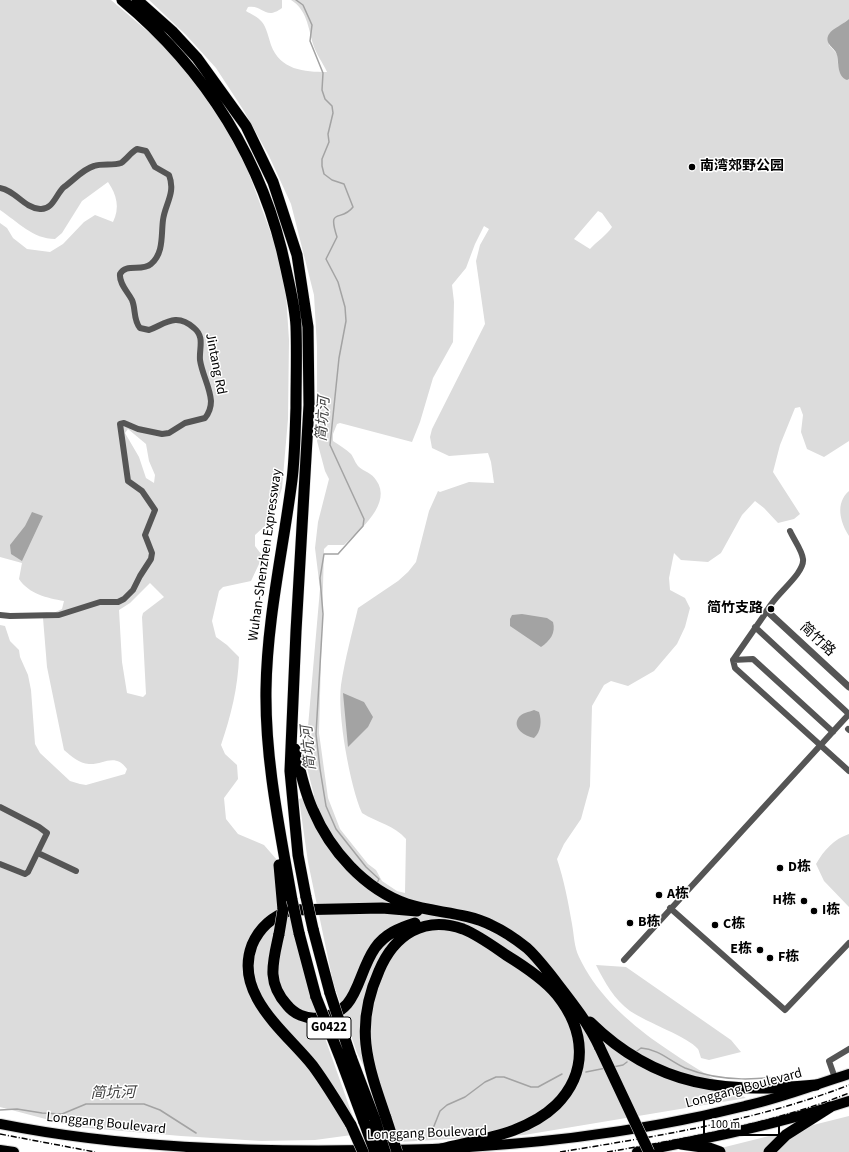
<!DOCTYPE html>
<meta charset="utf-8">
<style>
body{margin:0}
#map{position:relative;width:849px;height:1152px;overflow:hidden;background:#fff;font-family:"Source Sans 3",sans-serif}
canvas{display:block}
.scale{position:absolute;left:703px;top:1118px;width:77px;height:18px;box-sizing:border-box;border:2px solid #000;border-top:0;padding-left:5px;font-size:12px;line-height:14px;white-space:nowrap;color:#000;-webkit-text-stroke:3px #fff;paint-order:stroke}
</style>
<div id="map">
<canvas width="849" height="1152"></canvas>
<div class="scale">100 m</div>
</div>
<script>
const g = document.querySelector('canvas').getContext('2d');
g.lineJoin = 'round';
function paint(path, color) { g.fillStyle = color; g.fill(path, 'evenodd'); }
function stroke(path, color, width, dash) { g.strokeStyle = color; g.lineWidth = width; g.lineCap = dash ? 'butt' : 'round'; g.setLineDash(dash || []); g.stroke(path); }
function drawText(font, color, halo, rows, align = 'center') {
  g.font = font + ' "Source Sans 3","Noto Sans SC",sans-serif'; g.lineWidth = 3; g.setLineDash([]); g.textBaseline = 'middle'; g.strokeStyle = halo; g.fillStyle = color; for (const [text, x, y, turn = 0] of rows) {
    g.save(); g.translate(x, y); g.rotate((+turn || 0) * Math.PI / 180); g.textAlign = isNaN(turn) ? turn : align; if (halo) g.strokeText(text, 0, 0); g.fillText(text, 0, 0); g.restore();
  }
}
const green = new Path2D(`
 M0,0H111L165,46L185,67L223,123L247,168L277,250L286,294L289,340L288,419L282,488L274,512L268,523L255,535V546L261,554L259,564L251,581L223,587L219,591L212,621L216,637L227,645L239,657C238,687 231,716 221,745L225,754L237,765L238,779L224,798L226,819L238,834L264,845L277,860L314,1007L359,1134L315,1140L261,1141L181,1136L76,1127L0,1107V625L5,626L10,641L19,650L20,657L28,675L31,690L35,744L40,753L70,781L80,784L86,785L125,774L127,769C115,752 103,765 89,764C79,763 72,757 64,750L47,667L43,618L62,609L64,601C47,598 29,594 19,579L22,563L0,557V223L7,228L13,238L27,249L50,252L63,244L84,222L95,215L113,222C120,208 117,195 108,182L82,201L62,233L55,239C33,239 18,222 0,210ZM128,429L146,444L149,461L155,475L154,483L146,478L139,457L125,433ZM150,583L164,597L143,613L142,617L146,694L143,697L127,693L122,662L119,610L130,603Z
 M149,0H282V8C265,21 263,4 248,7L246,11C251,14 258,17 262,22C266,26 269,39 271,45C280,70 304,72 327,72C323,63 316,54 313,44C308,27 307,10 291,0H849V19L829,34V45L837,54L838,64L845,79H849V441L824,457L807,449L801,432L803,415L800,407L795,408L780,445L773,472L800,514L794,519L778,523L764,508L755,501L742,515L721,553L708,562L681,560L674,553L669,578L670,590L685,598L690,608L685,627L677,644L654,671L628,686L611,681L604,685L592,706L590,786L581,819L564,844L557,859C564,880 568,901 572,924C574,934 574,947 579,957C610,1023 686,1061 746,1098L524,1135L398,1142L391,1120L357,1053L333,982L308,862L299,799L314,795L307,768V738L320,589L315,548L318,522L329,479L325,471L317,441V347L314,295L291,204L269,156L244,111L216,68L186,35ZM598,211L602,213L612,227C606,236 597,241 590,249L574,239ZM484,226L489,229L480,245L476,261L485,324L432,429L430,437L432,448L449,456L488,453L491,462L494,483L469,482L440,492L438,491L429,511L416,562L408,572L398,581L358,608C352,633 345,659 341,685C337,714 350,786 362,813C378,823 394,825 406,839L405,893L397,891L382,881L376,870L368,864L340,829L328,798L319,733L324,549L328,545H344C360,530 393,503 376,480C372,473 365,472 359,467C355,463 354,458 351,454C346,449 339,445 333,441V434L337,424L340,423L412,442L420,422L433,378L453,342L454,302L452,285L466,268L475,244Z
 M849,491V536C840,522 835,503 849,491Z
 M849,834V907L824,881L816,864C824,850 834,839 849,834Z
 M596,965L626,967L731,1040L741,1052L709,1060L701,1058C700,1055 699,1051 698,1049C688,1037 646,1022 630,1011C614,999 605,983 596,965Z
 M849,1116V1152H705Z`);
const water = new Path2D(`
 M849,19V79L847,80C837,76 839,64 837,55C836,48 823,44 829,34C833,28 844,24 849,19Z
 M32,512L43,516L22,561L11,554L10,545L25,526Z
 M522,614L547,618L553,622C556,633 550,641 541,647L510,626V619L512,615Z
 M343,693L364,702L373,717L368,727L348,747Z
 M534,710L539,712C542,721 541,732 534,738C525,736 511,728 519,717C522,713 529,712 534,710Z`);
const stream = new Path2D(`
 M296,0L303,5L312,25L310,41L323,73L322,90L325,99L332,106L333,113L328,134L329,142L322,159V166L324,174L332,180L344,184L353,207C341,223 327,206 337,237L326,259L338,282L345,307L346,321L339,358L330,445L364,519L363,526L338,554H324L320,578L323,614L316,734L320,769L326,806L336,829L366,867L379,879L377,883
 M637,1051L641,1048C658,1049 670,1061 685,1068C723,1083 760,1080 799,1074
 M613,1067L623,1065L627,1062
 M586,1072L606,1068
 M0,1110L17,1109L42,1113L62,1114L86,1104H144L160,1110L196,1133
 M432,1131L440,1111L447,1105L465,1097L485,1082L496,1077H504L531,1087H538L562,1074`);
const minor = new Path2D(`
 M0,188C15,190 24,208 40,209C53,210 56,194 64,187C74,180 83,169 94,166C102,163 113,166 121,163C127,159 131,152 137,149L146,151L155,167L169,175C176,193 165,204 163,220C161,235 164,253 151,264C142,272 126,263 120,274C119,284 128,292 132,300C136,309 133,320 140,328L149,330C165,324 176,312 194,328C205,337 199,348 200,360C202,374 210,387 211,401C211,407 209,413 205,418L185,423L169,433L162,434L138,429L124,423L120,424L128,481L142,491L155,510L145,535L152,553L151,559L140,576L133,590L124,599L118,602H100L59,615L10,616L0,615
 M790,531C794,540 802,550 803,559C805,574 773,596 767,611L733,660L735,668L849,771
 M755,627L849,714
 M733,660L753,659L833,732
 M848,729L849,730
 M0,807L39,827L47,833L28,872L25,874L0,864
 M38,853L76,871
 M670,908L785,1010L849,943
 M624,960L849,714
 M835,1078L829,1061L849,1049`);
const tertiary = new Path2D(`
 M767,611L849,687`);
const trunk = new Path2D(`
 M0,1124C120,1148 248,1152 370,1150
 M0,1150L14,1152
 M390,1150C509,1148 629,1135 745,1106C781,1098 814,1085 849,1074
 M637,1152C709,1138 780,1124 849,1101`);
const motorway = new Path2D(`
 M122,0C206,70 264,162 286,269C290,288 295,307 296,326C297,353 296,381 296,408C295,432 295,456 292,480C283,550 267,619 266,690C265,761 280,830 292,900
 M137,0L172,31L197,58L246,126L273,182L297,255L308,327L309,405L296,631L290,771L298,855L306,897
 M295,749C300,769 304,791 313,810C330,850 364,889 407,904C434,913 465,912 491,925C504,931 517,940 527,948C537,957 545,968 553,978C570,1000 588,1022 600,1048
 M279,865L283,910
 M313,929L330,993
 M299,933L316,997
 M279,934C273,962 266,982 287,1005C294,1014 306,1019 317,1018C360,1014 355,977 375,948C385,934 399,928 415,923
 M590,1022C657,1088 727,1094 816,1085
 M351,1057L375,1120
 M341,1060L364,1122
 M386,1118C367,1063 354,1027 379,971C394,935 424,915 463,929C478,935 493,946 506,955C524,966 544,979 557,995C585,1030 589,1072 556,1105C526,1134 480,1139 441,1149
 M351,1125C339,1105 327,1085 313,1066C287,1033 233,995 252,945C260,926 273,916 291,910L382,908L417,911
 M681,1144L709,1148L720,1152
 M769,1152L786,1135L830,1107`);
const rail = new Path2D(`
 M0,1134L95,1152
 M560,1152C657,1136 757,1121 849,1085
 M607,1152C689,1138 772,1124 849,1093`);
const motorwayBridge = new Path2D(`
 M306,897L313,929
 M292,900L299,933
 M279,934L283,910
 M330,993L351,1057
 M316,997L341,1060
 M600,1048L649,1152
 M386,1118L397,1152
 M375,1120L385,1152
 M364,1122L375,1152
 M351,1125L363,1152`);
const markers = [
 [692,167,4,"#000"],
 [771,609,4,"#000"],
 [780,868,4,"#000"],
 [659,895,4,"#000"],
 [804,901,4,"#000"],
 [814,911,4,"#000"],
 [630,923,4,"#000"],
 [715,925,4,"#000"],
 [760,950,4,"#000"],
 [770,958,4,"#000"]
];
const shields = [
 [329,1028,44]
];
const shieldNames = [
 ["G0422",329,1028]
];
const poiNames = [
 ["南湾郊野公园",700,167],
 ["简竹支路",763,609,"right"],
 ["D栋",788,868],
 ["A栋",667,895],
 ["H栋",796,901,"right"],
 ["I栋",822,911],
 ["B栋",638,923],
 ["C栋",723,925],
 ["E栋",752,950,"right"],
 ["F栋",778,958]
];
const streetNames = [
 ["Jintang Rd",215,364,79],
 ["Wuhan-Shenzhen Expressway",266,555,-82],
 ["简竹路",817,640,43],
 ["Longgang Boulevard",744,1089,-15],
 ["Longgang Boulevard",106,1124,6],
 ["Longgang Boulevard",427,1134,-2]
];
const waterNames = [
 ["简坑河",324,419,-86],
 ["简坑河",310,748,-95],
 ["简坑河",113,1094,-1]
];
paint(green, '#dcdcdc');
paint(water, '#a3a3a3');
stroke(stream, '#a3a3a3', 1.5);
stroke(trunk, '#dbdbdb', 12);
stroke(motorway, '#dbdbdb', 12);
stroke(minor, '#555', 6);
stroke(tertiary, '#555', 7);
stroke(trunk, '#000', 10);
stroke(motorway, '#000', 11);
stroke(rail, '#000', 1.5, [6, 2, 1, 2]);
stroke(motorwayBridge, '#dbdbdb', 12, []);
stroke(motorwayBridge, '#000', 11);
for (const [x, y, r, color] of markers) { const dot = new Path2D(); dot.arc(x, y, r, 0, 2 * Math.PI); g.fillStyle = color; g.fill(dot); stroke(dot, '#fff', 1.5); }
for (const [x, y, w] of shields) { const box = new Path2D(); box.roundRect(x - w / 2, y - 11, w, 22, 3); g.fillStyle = '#fff'; g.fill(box); stroke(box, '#000', 1); }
drawText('bold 13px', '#000', null, shieldNames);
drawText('bold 14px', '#000', '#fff', poiNames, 'left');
drawText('14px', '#000', '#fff', streetNames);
drawText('italic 15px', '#444', '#fff', waterNames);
</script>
